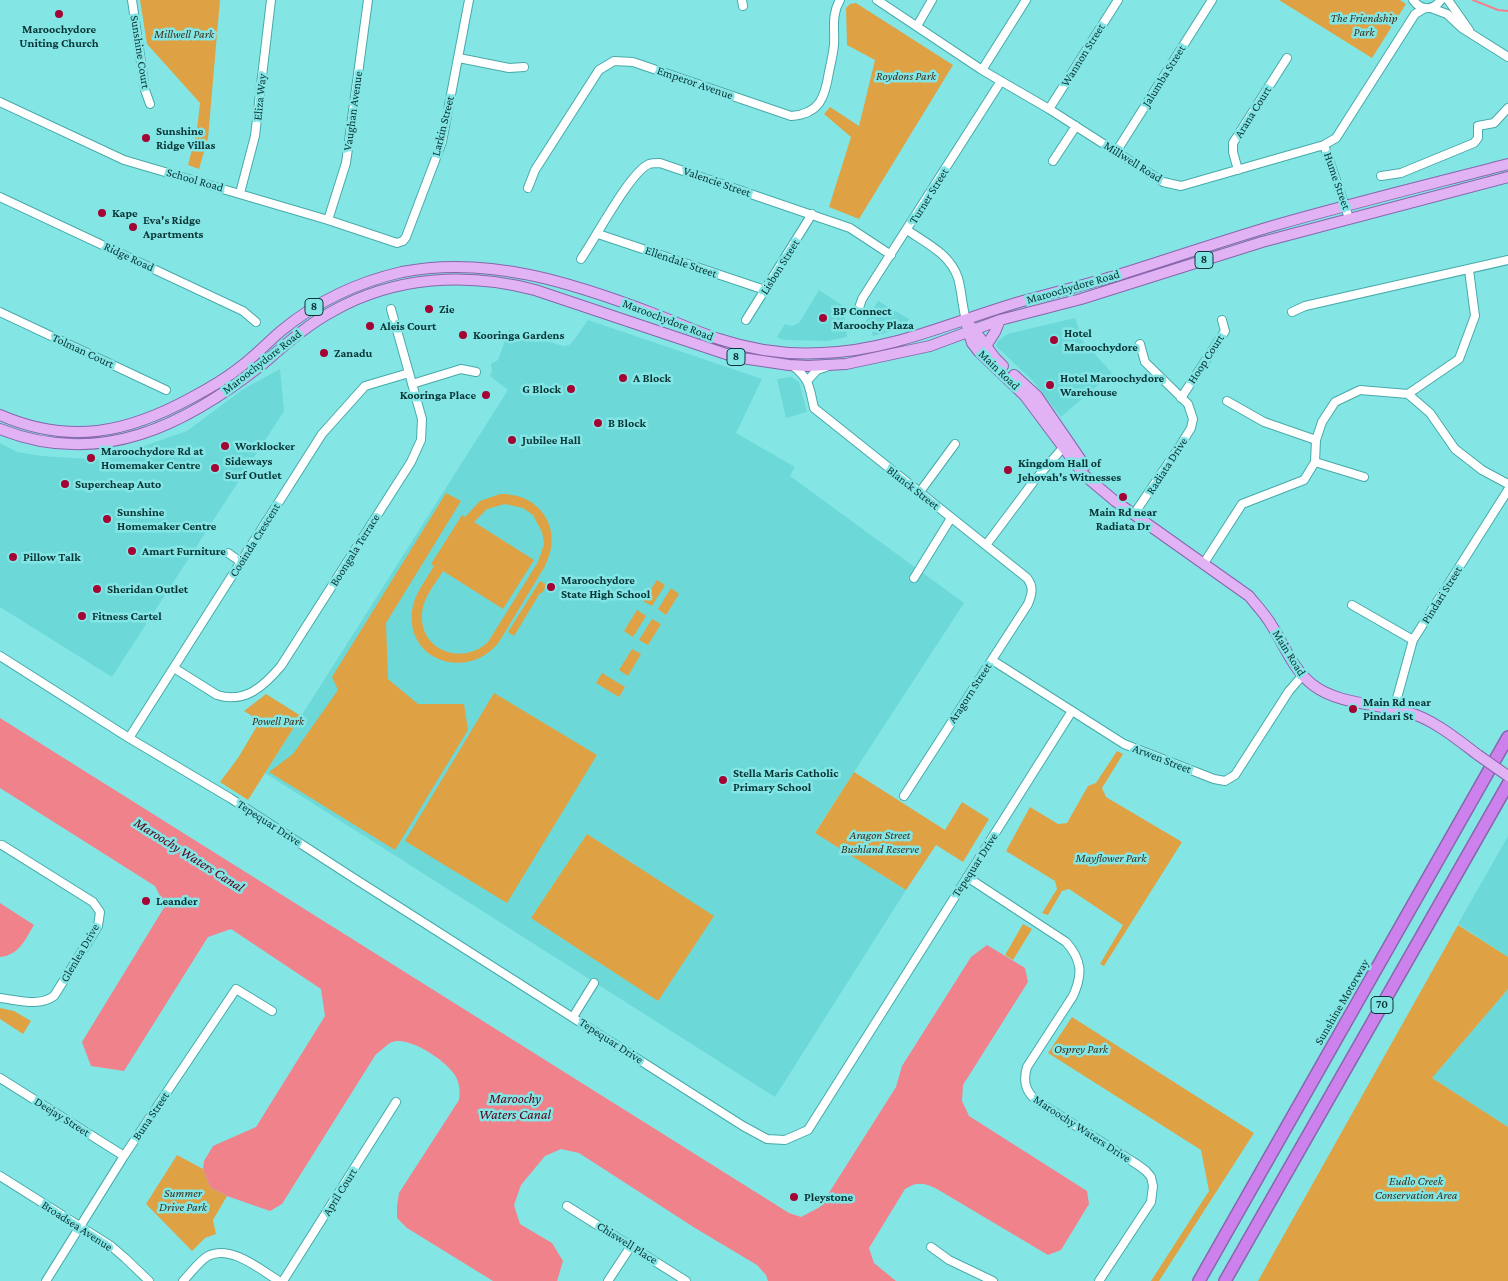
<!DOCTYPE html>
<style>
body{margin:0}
canvas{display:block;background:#84e5e5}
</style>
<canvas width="1508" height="1281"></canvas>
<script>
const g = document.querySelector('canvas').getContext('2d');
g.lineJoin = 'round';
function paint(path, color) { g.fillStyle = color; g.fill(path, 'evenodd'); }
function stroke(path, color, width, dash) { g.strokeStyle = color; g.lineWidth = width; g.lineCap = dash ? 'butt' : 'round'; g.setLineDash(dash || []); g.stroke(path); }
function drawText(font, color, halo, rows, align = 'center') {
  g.font = font + ' "Crimson Pro",serif'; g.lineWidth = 5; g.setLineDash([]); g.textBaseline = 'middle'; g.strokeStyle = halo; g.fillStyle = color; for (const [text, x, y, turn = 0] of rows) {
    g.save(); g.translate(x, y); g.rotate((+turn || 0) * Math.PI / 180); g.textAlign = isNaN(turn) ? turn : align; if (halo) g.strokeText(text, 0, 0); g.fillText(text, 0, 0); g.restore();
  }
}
const built = new Path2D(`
 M819,290L847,308L844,313L847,337L828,341L783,340L777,337L785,324L792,326L799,323Z
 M878,301L909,319L904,328L873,336L871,328L864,324Z
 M1075,318L1083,341L1112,373L1061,417L1033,381L996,346L998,341L1007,334Z
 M588,320L762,379L736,433L795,467L790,476L964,603L815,832L906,890L775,1097L265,773L508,390L490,376L492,371L491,364L498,360L509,330L563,346L569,345L574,340Z
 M280,369L284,411L112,677L0,607V443L17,452L42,456L104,460L187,431L242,390Z
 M791,377L799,382L807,412L786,418L777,379Z
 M1508,836V957L1458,924Z
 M1508,989V1127L1432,1078Z`);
const green = new Path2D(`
 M140,0H220L208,138L199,169L188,165L197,130L200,103L147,44Z
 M1279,0H1400L1406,4L1372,58Z
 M856,3L953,65L859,219L829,207L851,137L824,114L830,107L859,126L875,60L847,45L846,8L850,4Z
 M446,493L461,501L386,623L388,679L418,704H464L468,730L395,850L269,772L293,754L338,690L332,677Z
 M500,494C541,493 564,530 545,566L499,642C469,681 406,662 412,611C414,594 426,580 434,566L431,564L462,515L465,517L480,501ZM505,504L523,508L533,515L542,532L544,544L538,562L488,642C462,666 419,651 422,613C423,598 435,584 443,571L503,609L534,560L474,522L487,509Z
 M657,580L665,585L652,606L643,601Z
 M540,581L547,585L542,593H540L514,636L508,632Z
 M671,588L679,594L666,615L658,609Z
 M637,610L646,616L633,637L624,631Z
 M652,619L661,624L648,645L639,640Z
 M632,649L641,654L628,676L619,670Z
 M602,673L625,687L619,697L596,683Z
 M494,693L597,755L507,903L405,841Z
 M266,694L301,716L248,800L220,782L238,758L260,721L244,711Z
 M1117,751L1123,754L1102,788L1106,797L1182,842L1104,966L1100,964L1123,925L1069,889L1062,891L1048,915L1042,913L1057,889L1055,881L1006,851L1030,807L1058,824L1067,823L1088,786L1096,783Z
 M854,772L945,830L962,802L989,819L963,862L936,845L906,890L815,833Z
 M587,834L714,916L658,1001L531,918Z
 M1023,924L1032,929L1013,960L1005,955Z
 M1458,925L1508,957V989L1432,1078L1508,1127V1281H1258Z
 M0,1008L14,1011L31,1021L23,1034L0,1019Z
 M1072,1017L1254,1133L1159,1281H1151L1209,1191L1201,1150L1048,1053Z
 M177,1155L203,1169L210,1187L227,1196L213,1220L216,1234L205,1238L192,1251L146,1204Z`);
const water = new Path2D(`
 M0,718L789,1213L801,1217L820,1207L896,1087L902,1066L971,957L987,945L1025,968L1028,982L963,1085L962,1101L969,1116L1087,1191L1089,1204L1061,1250L1048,1255L937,1189C925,1183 917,1181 905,1189L869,1248L874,1263L896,1281H768L766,1275L757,1265L695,1228L579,1153L561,1149L545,1156L521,1185L514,1205L520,1224L552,1243L563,1261L557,1281H493L407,1228L397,1218V1206L399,1193L459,1100C460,1091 460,1085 456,1077C448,1062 410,1036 392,1042C387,1044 381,1051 376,1054L282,1204L270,1211L227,1196L210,1187L203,1169L204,1161L213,1146L256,1127L325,1016L321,989L231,929L208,937L124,1071L91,1066L82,1042L165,906L155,886L0,788Z
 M0,903L34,925C25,940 19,955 0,957Z`);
const stream = new Path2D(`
 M1473,0L1498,10L1508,11`);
const minor = new Path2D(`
 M132,0L145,90L150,104
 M742,0L743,6
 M877,0L982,70L1049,109L1163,182L1181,186L1324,145L1336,138L1415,14L1425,8
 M1413,0C1421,11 1433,11 1441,0
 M1448,0L1469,30
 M1431,8L1447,14L1462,28L1508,57
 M917,26L932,0
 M459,58L509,68L524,67
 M982,70L1026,0
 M0,102L124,160L328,220L397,243L403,241L406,237L442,142L469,0
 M1049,109L1118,0
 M1324,145L1349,218
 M1116,152L1212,0
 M1053,161L1076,126
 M1238,170L1233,152V143L1287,58
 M1381,176L1401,173L1474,143L1478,138V126L1494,123L1508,108
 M528,188L535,170L599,70L614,61L633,62L791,116C820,114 825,97 829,72C831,63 833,54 834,45C835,29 831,15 840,0
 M240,193L255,136L271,0
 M0,197L243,311L256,322
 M328,220L346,163L368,0
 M907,230C926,243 950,254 958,278C962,292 962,306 966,320
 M598,234L765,290
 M581,259C595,239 630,172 649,164C652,163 657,163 660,163L850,228L891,255
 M858,311L862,299L1001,81
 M0,312L166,390
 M1292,312L1305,306L1508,260
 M746,320L812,214
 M792,365C810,379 809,386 814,408L1027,578C1034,587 1032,594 1028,604L904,796
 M808,380L817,370L826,367
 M412,384L461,369L476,372
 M1408,394L1459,359L1475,316L1469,270
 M1181,398L1225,331L1222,320
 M1227,401L1264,422L1316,440
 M1315,462L1364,477
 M919,493L955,444
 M1134,514L1180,446L1191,428L1193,419L1188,404L1145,362L1140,344
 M986,545L1034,481L1067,443
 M228,553L241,562
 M1204,563L1242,504L1304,480L1315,462L1316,440L1322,422L1335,402L1360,390L1408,394L1430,413L1455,449L1482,470L1508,484
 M914,578L951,518
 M1352,605L1413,640
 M0,656L129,738L230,798L352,877L743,1126L767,1139L785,1140L808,1130L1072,711
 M992,660L1124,744L1214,779L1225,781L1235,775L1289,691L1302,676
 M174,668L217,695C245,704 264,686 281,666L411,462L421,440L422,419L391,309
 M1394,709L1413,640L1508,490
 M129,738L322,434L365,386L409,373
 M967,877L1066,942C1082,960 1083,974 1073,996L1027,1067C1022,1084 1027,1094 1040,1103L1138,1165L1146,1171L1151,1177L1153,1186L1151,1202L1099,1281
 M0,998C18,1000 39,1007 54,996L98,926L100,912L93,902L2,845
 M573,1017L594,983
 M0,1078L124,1156
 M0,1176L111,1246L125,1258L149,1281
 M567,1206L686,1281
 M931,1247L949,1260L993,1281
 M46,1281L124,1156L236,989L272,1011
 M183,1281C191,1273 199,1261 208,1256C230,1244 261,1270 279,1281
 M283,1281L396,1102
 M608,1281L631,1246`);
const major = new Path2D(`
 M967,326L972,343L979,352L1025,396L1084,475L1115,501L1249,596C1257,606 1266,615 1272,626C1285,646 1293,670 1313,685C1337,704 1378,704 1407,712C1433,719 1457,739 1478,755
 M972,327L995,358L1003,366
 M986,346L995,332L1000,320
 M1014,375L1037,396L1085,466
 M0,415C70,445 127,433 191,398C208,389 224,380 239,368C254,357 267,343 281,331C316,302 358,282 402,272C487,255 573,283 652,313C674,321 696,332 719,339C752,350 787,355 822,353C892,351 956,320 1023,301C1053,293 1084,285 1115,276C1169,259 1222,241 1276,225C1353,203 1431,184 1508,164
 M0,429C100,469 186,425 264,363C286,344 307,325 333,311C395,276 467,272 535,290L735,357L789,365L808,366L846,364L930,346L1000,320L1081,299L1262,242L1508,177`);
const highway = new Path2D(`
 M1199,1281L1508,737
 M1225,1281L1508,784`);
const majorBridge = new Path2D(`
 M1478,755L1508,776`);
const markers = [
 [59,14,5,"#a30433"],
 [146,138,5,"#a30433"],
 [102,213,5,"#a30433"],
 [133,227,5,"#a30433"],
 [429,309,5,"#a30433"],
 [823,318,5,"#a30433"],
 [370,326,5,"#a30433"],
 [463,335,5,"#a30433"],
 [1054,340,5,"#a30433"],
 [324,353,5,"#a30433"],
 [623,378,5,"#a30433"],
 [1050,385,5,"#a30433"],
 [571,389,5,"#a30433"],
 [486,395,5,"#a30433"],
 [598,423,5,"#a30433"],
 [512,440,5,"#a30433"],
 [225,446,5,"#a30433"],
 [91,458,5,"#a30433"],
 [215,468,5,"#a30433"],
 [1008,470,5,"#a30433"],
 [65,484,5,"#a30433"],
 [1123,497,5,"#a30433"],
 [107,519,5,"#a30433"],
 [132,551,5,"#a30433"],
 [13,557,5,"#a30433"],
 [551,587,5,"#a30433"],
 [97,589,5,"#a30433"],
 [82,616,5,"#a30433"],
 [1353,709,5,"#a30433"],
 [723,780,5,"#a30433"],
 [146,901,5,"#a30433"],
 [794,1197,5,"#a30433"]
];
const shields = [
 [1204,260,18],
 [314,307,18],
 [736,357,18],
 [1382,1005,22]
];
const shieldNames = [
 ["8",1204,260],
 ["8",314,307],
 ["8",736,357],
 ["70",1382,1005]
];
const parkNames = [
 ["The Friendship",1364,18],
 ["Park",1364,32],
 ["Millwell Park",184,34],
 ["Roydons Park",906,76],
 ["Powell Park",278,721],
 ["Aragon Street",880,835],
 ["Bushland Reserve",880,849],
 ["Mayflower Park",1111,858],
 ["Osprey Park",1081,1049],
 ["Eudlo Creek",1416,1181],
 ["Conservation Area",1416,1195],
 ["Summer",183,1193],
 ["Drive Park",183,1207]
];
const poiNames = [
 ["Maroochydore",59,29,"center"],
 ["Uniting Church",59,43,"center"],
 ["Sunshine",156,131],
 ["Ridge Villas",156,145],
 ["Kape",112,213],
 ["Eva's Ridge",143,220],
 ["Apartments",143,234],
 ["Zie",439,309],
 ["BP Connect",833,311],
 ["Maroochy Plaza",833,325],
 ["Aleis Court",380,326],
 ["Hotel",1064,333],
 ["Maroochydore",1064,347],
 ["Kooringa Gardens",473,335],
 ["Zanadu",334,353],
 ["A Block",633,378],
 ["Hotel Maroochydore",1060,378],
 ["Warehouse",1060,392],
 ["G Block",561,389,"right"],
 ["Kooringa Place",476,395,"right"],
 ["B Block",608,423],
 ["Jubilee Hall",522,440],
 ["Worklocker",235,446],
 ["Maroochydore Rd at",101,451],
 ["Homemaker Centre",101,465],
 ["Sideways",225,461],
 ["Surf Outlet",225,475],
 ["Kingdom Hall of",1018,463],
 ["Jehovah's Witnesses",1018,477],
 ["Supercheap Auto",75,484],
 ["Sunshine",117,512],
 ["Homemaker Centre",117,526],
 ["Main Rd near",1123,512,"center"],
 ["Radiata Dr",1123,526,"center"],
 ["Amart Furniture",142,551],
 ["Pillow Talk",23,557],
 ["Maroochydore",561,580],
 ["State High School",561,594],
 ["Sheridan Outlet",107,589],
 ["Fitness Cartel",92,616],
 ["Main Rd near",1363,702],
 ["Pindari St",1363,716],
 ["Stella Maris Catholic",733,773],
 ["Primary School",733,787],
 ["Leander",156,901],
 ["Pleystone",804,1197]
];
const streetNames = [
 ["Sunshine Court",140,52,81],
 ["Wannon Street",1083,55,-58],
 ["Jalumba Street",1164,76,-58],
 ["Emperor Avenue",695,83,19],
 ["Eliza Way",260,97,-84],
 ["Vaughan Avenue",353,111,-82],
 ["Arana Court",1253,112,-58],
 ["Larkin Street",443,126,-76],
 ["Millwell Road",1133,162,32],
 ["School Road",195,180,16],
 ["Hume Street",1337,181,71],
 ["Valencie Street",717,182,19],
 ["Turner Street",929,196,-58],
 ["Ridge Road",129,257,25],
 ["Ellendale Street",681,262,19],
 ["Lisbon Street",780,267,-58],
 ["Maroochydore Road",1073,287,-16],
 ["Maroochydore Road",668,320,21],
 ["Tolman Court",83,351,25],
 ["Hoop Court",1206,359,-57],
 ["Maroochydore Road",262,362,-38],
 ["Main Road",999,370,44],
 ["Radiata Drive",1167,466,-57],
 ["Blanck Street",913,488,38],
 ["Cooinda Crescent",255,540,-58],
 ["Boongala Terrace",355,550,-58],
 ["Pindari Street",1442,595,-58],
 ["Main Road",1289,653,58],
 ["Aragorn Street",970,693,-57],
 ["Arwen Street",1162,759,21],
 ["Tepequar Drive",269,823,33],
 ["Tepequar Drive",975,865,-57],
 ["Glenlea Drive",80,953,-60],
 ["Sunshine Motorway",1342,1002,-60],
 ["Tepequar Drive",611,1041,33],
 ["Buna Street",151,1116,-56],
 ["Deejay Street",62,1117,32],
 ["Maroochy Waters Drive",1082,1129,33],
 ["April Court",340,1192,-58],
 ["Broadsea Avenue",77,1226,33],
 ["Chiswell Place",627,1243,32]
];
const waterNames = [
 ["Maroochy Waters Canal",189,855,32],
 ["Maroochy",515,1099],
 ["Waters Canal",515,1115]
];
paint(built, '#6dd8d8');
paint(green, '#dea245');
paint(water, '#f0828c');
stroke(stream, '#f0828c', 2);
stroke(minor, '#47aaaa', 10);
stroke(major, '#8866ac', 12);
stroke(highway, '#8866ac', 14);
stroke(minor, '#fff', 8);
stroke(major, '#e1b3f4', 10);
stroke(highway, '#cd81ec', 11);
stroke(majorBridge, '#8866ac', 12, []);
stroke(majorBridge, '#e1b3f4', 10);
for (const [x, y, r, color] of markers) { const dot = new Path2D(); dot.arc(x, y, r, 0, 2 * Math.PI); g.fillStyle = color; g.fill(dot); stroke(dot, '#84e5e5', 2); }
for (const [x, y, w] of shields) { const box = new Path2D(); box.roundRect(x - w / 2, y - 8.5, w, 17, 4); g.fillStyle = '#84e5e5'; g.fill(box); stroke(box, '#083435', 1); }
drawText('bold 11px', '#083435', null, shieldNames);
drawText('italic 12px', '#3f311c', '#84e5e5', parkNames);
drawText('bold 12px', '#083435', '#84e5e5', poiNames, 'left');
drawText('12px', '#083435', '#84e5e5', streetNames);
drawText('italic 14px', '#590018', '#84e5e5', waterNames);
</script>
